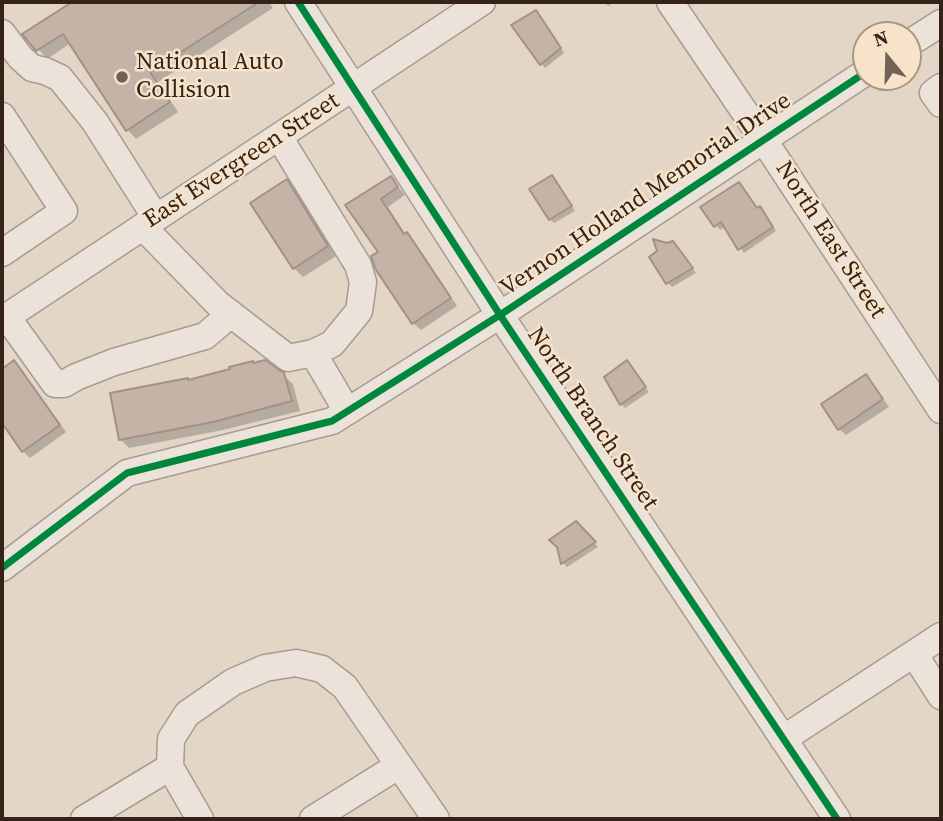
<!DOCTYPE html>
<style>
body{margin:0}
#map{position:relative;width:943px;height:821px;overflow:hidden;background:#e3d6c6;font-family:"Source Serif 4",serif}
canvas{display:block}
.frame{position:absolute;inset:0;border:4px solid #35231a;pointer-events:none}
.north{position:absolute;left:852px;top:21px;width:70px;height:70px;box-sizing:border-box;background:#f6e3ca;border:2px solid #a99684;border-radius:50%;rotate:341deg;font-size:19px;font-weight:700;line-height:28px;text-align:center;color:#35231a}
.north::after{content:'';display:block;margin:auto;width:24px;height:32px;background:#726256;clip-path:polygon(50% 0,100% 100%,50% 72%,0 100%)}
</style>
<div id="map">
<canvas width="943" height="821"></canvas>
<div class="frame"></div>
<div class="north">N</div>
</div>
<script>
const g = document.querySelector('canvas').getContext('2d');
g.lineJoin = 'round';
function paint(path, color) { g.fillStyle = color; g.fill(path, 'evenodd'); }
function stroke(path, color, width, dash) { g.strokeStyle = color; g.lineWidth = width; g.lineCap = dash ? 'butt' : 'round'; g.setLineDash(dash || []); g.stroke(path); }
function drawText(font, color, halo, rows, align = 'center') {
  g.font = font + ' "Source Serif 4",serif'; g.lineWidth = 5; g.setLineDash([]); g.textBaseline = 'middle'; g.strokeStyle = halo; g.fillStyle = color; for (const [text, x, y, turn = 0] of rows) {
    g.save(); g.translate(x, y); g.rotate((+turn || 0) * Math.PI / 180); g.textAlign = isNaN(turn) ? turn : align; if (halo) g.strokeText(text, 0, 0); g.fillText(text, 0, 0); g.restore();
  }
}
const shadow = new Path2D(`
 M75,2H269L273,8L158,82L178,112L136,139L127,129L71,43L47,59L25,34Z
 M604,2H615L608,6Z
 M540,17L564,53L545,68L541,63Z
 M552,177L575,211L554,223L550,219Z
 M391,178L405,195L388,207L406,235L415,242L457,306L421,330L413,323L380,252L348,205Z
 M286,182L296,191L336,256L303,277L294,268Z
 M702,208L758,210L764,213L776,231L744,253L726,226L720,230Z
 M677,248L696,273L672,287L668,283L659,251Z
 M14,362L21,369L66,432L30,458L23,451L2,420V371Z
 M631,367L649,392L625,408L621,404Z
 M283,375L293,384L300,411L223,430L129,448L120,439L188,382Z
 M865,376L872,383L889,407L846,435L839,429Z
 M576,523L598,547L567,567L563,563Z`);
const building = new Path2D(`
 M72,2H259L150,72L170,102L126,131L63,34L36,51L22,34Z
 M536,10L561,48L540,65L511,25Z
 M552,175L572,206L549,220L529,189Z
 M391,176L398,187L381,199L404,234L407,232L451,298L412,324L376,270L371,256L378,252L345,205Z
 M287,179L328,246L293,269L250,203Z
 M739,182L757,208L760,206L773,227L738,250L721,222L714,227L700,207Z
 M653,239L667,243L673,241L693,268L666,284L649,257L657,251Z
 M14,360L60,425L22,452L2,423V369Z
 M265,360L284,373L292,401L213,422L119,440L110,393L188,378V380L230,369L229,367L253,361V363Z
 M627,360L646,387L620,405L604,377Z
 M866,374L883,399L838,430L821,404Z
 M576,521L596,542L561,564L557,547L549,540Z`);
const minor = new Path2D(`
 M298,2L500,315L837,819
 M670,2L763,139L941,410
 M2,33L20,57L32,68L45,71L60,78L95,122L156,218
 M908,44L941,23
 M941,87L933,93L941,104
 M2,116L64,211L2,253
 M143,227L218,304L288,358L313,353L332,344L359,311L363,282L358,265L279,137
 M7,317L55,384H64L76,377L114,362L205,336L231,314
 M2,320L482,2
 M313,353L347,411
 M2,568L127,473L332,421L500,315L866,72
 M914,654L941,696
 M783,739L941,636
 M170,767L200,819
 M84,819L170,767L171,739L187,714L233,682L265,668L296,663L322,669L345,687L436,819
 M313,819L398,766`);
const cycleway = new Path2D(`
 M298,2L500,315L837,819
 M2,568L127,473L332,421L500,315L866,72`);
const markers = [
 [122,77,7,"#726256"]
];
const poiNames = [
 ["National Auto",136,63],
 ["Collision",136,91]
];
const streetNames = [
 ["East Evergreen Street",242,161,-33],
 ["Vernon Holland Memorial Drive",646,195,-34],
 ["North East Street",830,240,57],
 ["North Branch Street",592,419,56]
];
paint(shadow, '#0003');
paint(building, '#c6b3a7');
stroke(building, '#a39186', 2);
stroke(minor, '#a79b91', 29);
stroke(minor, '#ebe3d9', 26);
stroke(cycleway, '#00873e', 7);
for (const [x, y, r, color] of markers) { const dot = new Path2D(); dot.arc(x, y, r, 0, 2 * Math.PI); g.fillStyle = color; g.fill(dot); stroke(dot, '#f6e3ca', 2.5); }
drawText('24px', '#35231a', '#f6e3ca', poiNames, 'left');
drawText('24px', '#35231a', '#f6e3ca', streetNames);
</script>
